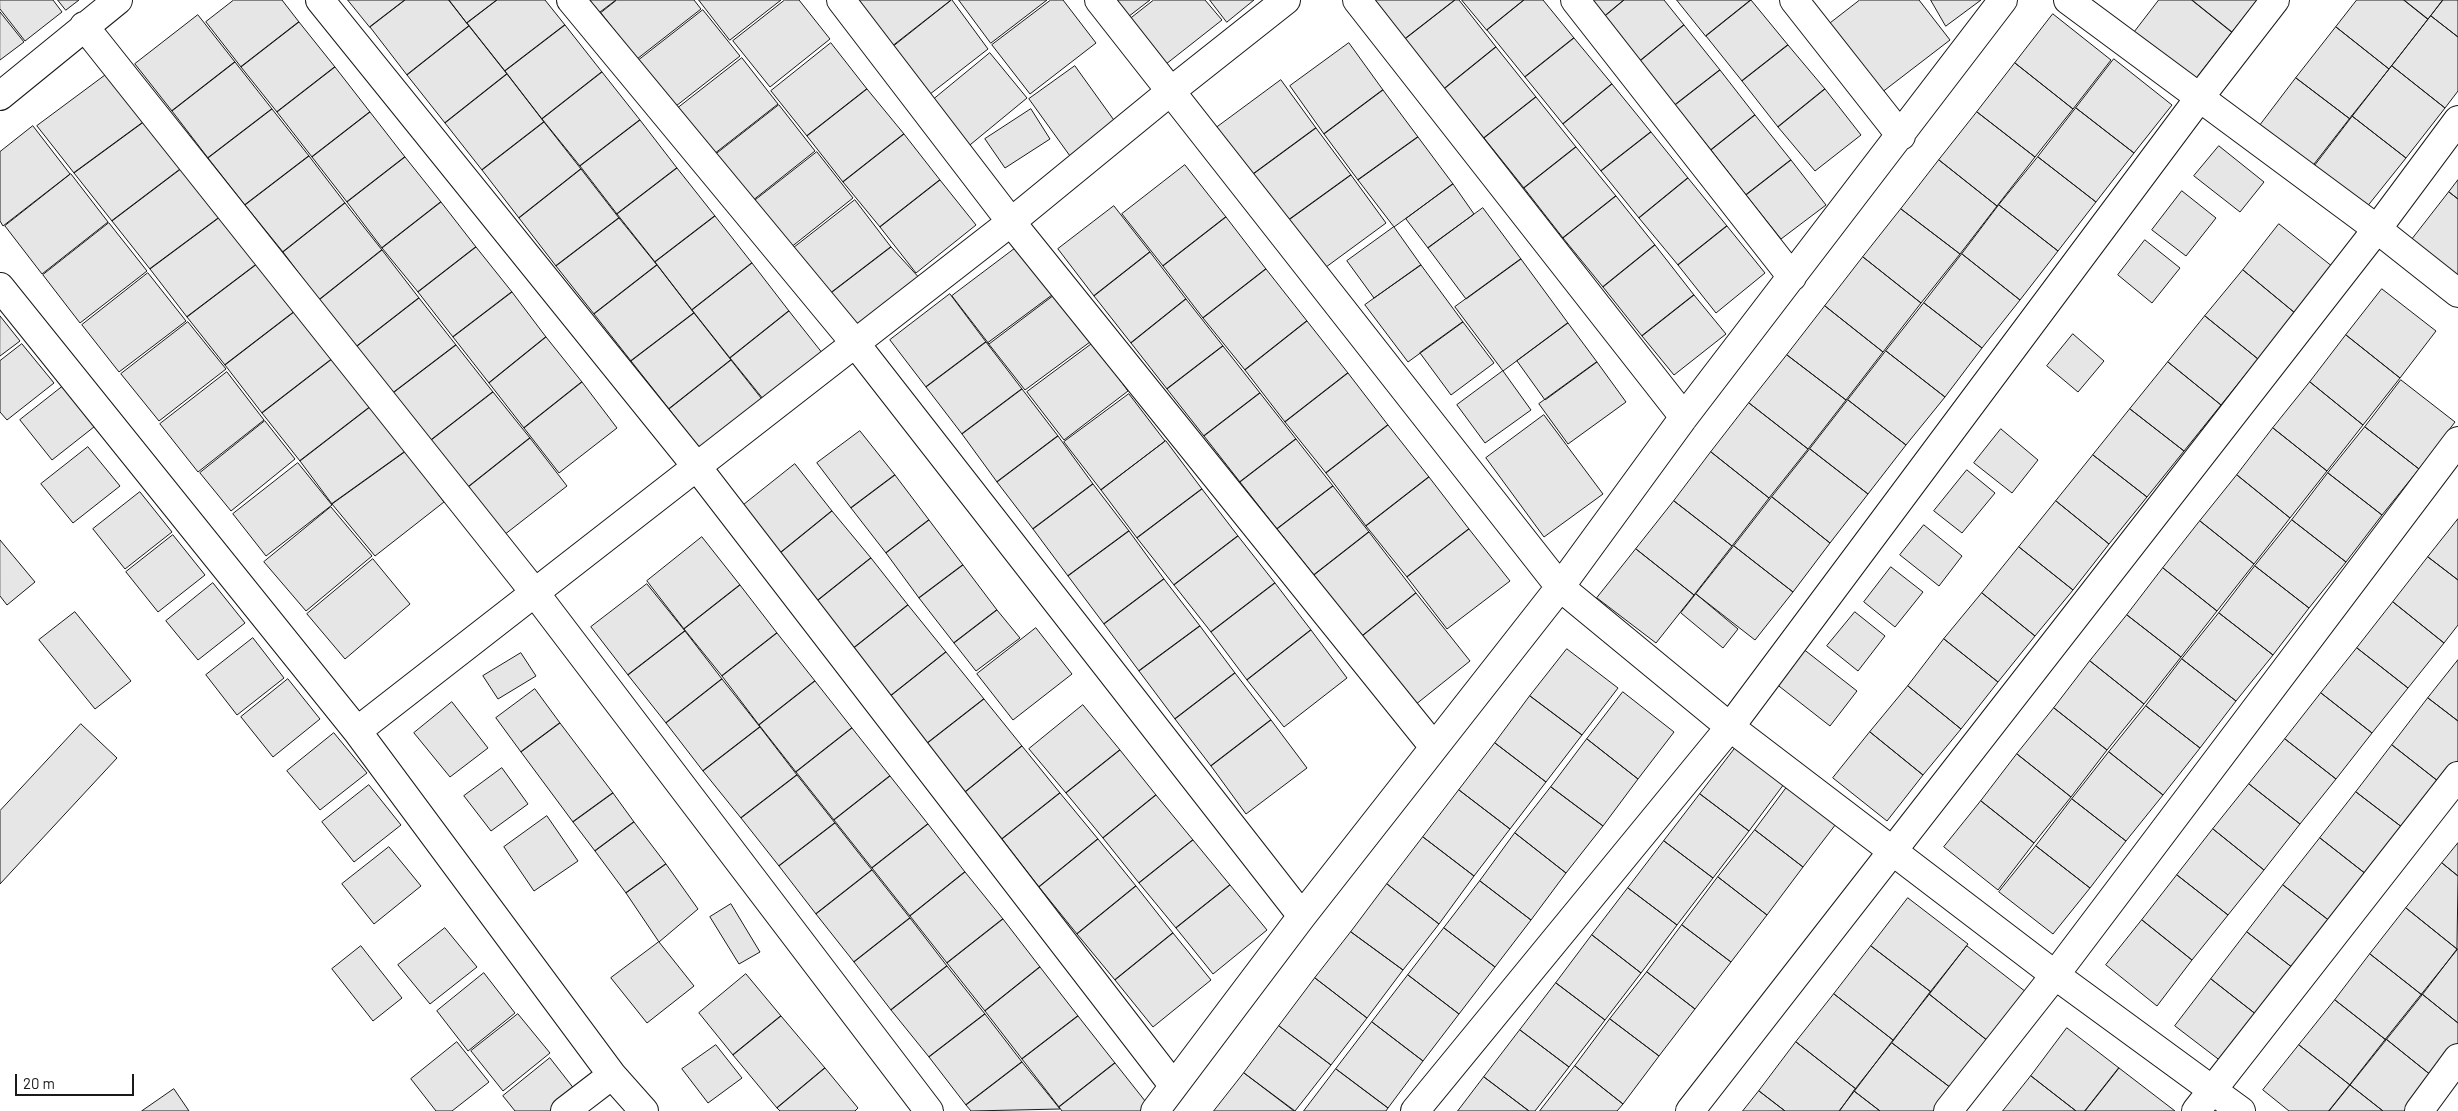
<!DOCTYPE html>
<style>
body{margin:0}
#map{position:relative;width:2458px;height:1111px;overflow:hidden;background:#fff;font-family:Barlow,sans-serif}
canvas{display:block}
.scale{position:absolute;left:15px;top:1074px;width:119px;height:22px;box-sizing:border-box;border:2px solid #1a1a1a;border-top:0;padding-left:6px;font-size:15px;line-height:18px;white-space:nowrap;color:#1a1a1a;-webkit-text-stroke:4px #fff;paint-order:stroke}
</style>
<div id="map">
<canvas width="2458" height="1111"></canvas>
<div class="scale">20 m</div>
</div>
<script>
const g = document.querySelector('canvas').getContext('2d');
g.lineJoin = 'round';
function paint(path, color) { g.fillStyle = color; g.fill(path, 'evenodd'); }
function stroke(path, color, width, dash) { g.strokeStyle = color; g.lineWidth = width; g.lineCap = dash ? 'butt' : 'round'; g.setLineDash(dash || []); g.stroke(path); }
const building = new Path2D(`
 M0,0H53L62,12L25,41L0,9Z
 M58,0H79L66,10Z
 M234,0H282L299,22L241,67L206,22Z
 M348,0H405L370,27Z
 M405,0H449L469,26L407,75L370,27Z
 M449,0H497L467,23Z
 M497,0H545L565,25L505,71L467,23Z
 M590,0H616L600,12Z
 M617,0H694L701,9L637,59L601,13Z
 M699,0H781L730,40Z
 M785,0H799L830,39L770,87L733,41Z
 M854,0H951L891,47Z
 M952,0L988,49L925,98L889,50Z
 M959,0H1047L991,43Z
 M1051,0H1063L1096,43L1030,94L992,45Z
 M1108,0H1150L1124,20Z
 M1154,0H1205L1222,20L1161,68L1125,23Z
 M1210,0H1254L1227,22Z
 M1373,0H1455L1405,39Z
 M1455,0H1459L1496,47L1444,89L1405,39Z
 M1462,0H1524L1487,30Z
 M1524,0H1543L1574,38L1525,77L1487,30Z
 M1592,0H1624L1605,16Z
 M1624,0H1664L1684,25L1640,61L1605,16Z
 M1677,0H1751L1706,36Z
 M1751,0L1788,45L1742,81L1706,36Z
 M1860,0H1919L1950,40L1881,93L1828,25Z
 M1931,0H1981L1946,26Z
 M2159,0H2192L2232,32L2194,81L2133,34Z
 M2192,0H2257L2232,32Z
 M2357,0H2404L2428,19L2389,69L2336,27Z
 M2404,0H2443L2428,19Z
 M2443,0H2458V37L2431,16Z
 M703,10L740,56L676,106L639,60Z
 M0,12L24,42L0,60Z
 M2053,14L2111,60L2073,109L2015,63Z
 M198,15L235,62L172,111L135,64Z
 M2431,16L2458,37V91L2445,108L2392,66Z
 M299,22L335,67L277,112L241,67Z
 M565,25L602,72L542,119L505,71Z
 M1684,25L1720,70L1675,105L1640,61Z
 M469,26L507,74L445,123L407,75Z
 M2336,27L2389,69L2350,119L2296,78Z
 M1574,38L1612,84L1563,124L1525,77Z
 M831,43L867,89L807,136L771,91Z
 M1349,43L1383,90L1324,134L1290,86Z
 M1788,45L1825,89L1778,127L1742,81Z
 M1496,47L1536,97L1484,138L1444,89Z
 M990,53L1027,98L965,149L928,104Z
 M742,58L778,104L714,154L678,108Z
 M2114,59L2172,105L2134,153L2076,108Z
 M235,62L272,109L208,158L172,111Z
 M2015,63L2073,109L2035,157L1977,112Z
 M1075,66L1116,123L1070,156L1029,99Z
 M2392,66L2445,108L2406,158L2352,116Z
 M335,67L370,112L312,157L277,112Z
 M1720,70L1755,115L1711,150L1675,105Z
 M602,72L640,120L580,166L542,119Z
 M107,74L145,121L74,173L37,126Z
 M507,74L544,122L482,170L445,123Z
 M2296,78L2350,119L2311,170L2258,128Z
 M1281,80L1316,128L1252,175L1216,128Z
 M1612,84L1651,132L1601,171L1563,124Z
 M867,89L904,134L843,182L807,136Z
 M1825,89L1861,135L1815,171L1778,127Z
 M1383,90L1418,137L1358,180L1324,134Z
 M1536,97L1576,147L1524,188L1484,138Z
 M779,105L815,151L752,201L715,155Z
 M2076,108L2134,153L2096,202L2038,157Z
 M272,109L309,156L245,205L208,158Z
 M1031,109L1050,139L1005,168L985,139Z
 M370,112L405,157L347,202L312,157Z
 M1977,112L2035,157L1997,206L1939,160Z
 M1755,115L1791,160L1746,195L1711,150Z
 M2352,116L2406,158L2366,208L2313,166Z
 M640,120L677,168L617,214L580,166Z
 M145,121L182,168L112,221L74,173Z
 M544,122L581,169L519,218L482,170Z
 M33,126L70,174L3,226L0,221V152Z
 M1316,128L1351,175L1286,222L1252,175Z
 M1651,132L1688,178L1639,218L1601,171Z
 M904,134L940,180L880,227L843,182Z
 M1418,137L1453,184L1394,227L1358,180Z
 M2219,146L2264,182L2240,212L2194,176Z
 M1576,147L1616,196L1563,238L1524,188Z
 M817,152L853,198L790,248L753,202Z
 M309,156L345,203L283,252L245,205Z
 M405,157L441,202L382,248L347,202Z
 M2038,157L2096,202L2058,251L1999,205Z
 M1791,160L1826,205L1781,239L1746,195Z
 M1939,160L1997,206L1960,254L1901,209Z
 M1185,165L1226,217L1163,266L1122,214Z
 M182,168L220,217L150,269L112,221Z
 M677,168L715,216L655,262L617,214Z
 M581,169L619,218L556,266L519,218Z
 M71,174L108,222L42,274L5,226Z
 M1351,175L1386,223L1322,270L1286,222Z
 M1688,178L1727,226L1678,265L1639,218Z
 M940,180L976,225L916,273L880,227Z
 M2458,180V199L2449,192Z
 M1453,184L1474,214L1428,248L1406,219Z
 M2182,191L2216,218L2186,256L2152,230Z
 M2449,192L2458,199V280L2410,242Z
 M1616,196L1655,245L1603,287L1563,238Z
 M855,200L891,247L827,296L791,250Z
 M441,202L476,247L418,292L382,248Z
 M345,203L382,250L319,300L283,252Z
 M1999,205L2058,251L2020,300L1962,254Z
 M1114,206L1150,252L1094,296L1058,249Z
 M1483,208L1521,259L1466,299L1428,248Z
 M1901,209L1960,254L1921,303L1863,257Z
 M715,216L752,263L692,310L655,262Z
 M220,217L257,264L187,317L150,269Z
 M1226,217L1266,269L1203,318L1163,266Z
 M619,218L657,265L594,314L556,266Z
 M109,223L147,271L80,323L43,275Z
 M2279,224L2333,267L2295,313L2243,270Z
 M1727,226L1765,273L1716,313L1678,265Z
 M1394,227L1421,265L1374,298L1347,261Z
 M2145,240L2180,268L2152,303L2118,275Z
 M1655,245L1694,295L1642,336L1603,287Z
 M476,247L512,292L453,337L418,292Z
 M891,247L923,282L859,331L827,296Z
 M1017,247L1054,295L989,344L952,296Z
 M382,250L419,298L356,347L319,300Z
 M1150,252L1186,299L1131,343L1094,296Z
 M1962,254L2020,300L1982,348L1924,303Z
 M1863,257L1921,303L1883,352L1825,306Z
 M1521,259L1568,323L1503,371L1455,307Z
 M752,263L789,311L730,358L692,310Z
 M257,264L294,312L225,365L187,317Z
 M657,265L694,313L631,361L594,314Z
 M1421,265L1463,322L1408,362L1365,305Z
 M1266,269L1307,321L1245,370L1203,318Z
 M2243,270L2295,313L2258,359L2205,316Z
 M148,273L186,321L119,372L82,325Z
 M2382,289L2436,331L2400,378L2346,335Z
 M512,292L546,337L489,383L453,337Z
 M950,294L986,342L926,387L890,340Z
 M1054,294L1090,342L1025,390L988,343Z
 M1694,295L1726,334L1674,375L1642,336Z
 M419,298L456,345L393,393L356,347Z
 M1186,299L1223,346L1167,389L1131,343Z
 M1924,303L1982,348L1945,397L1886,351Z
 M1825,306L1883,352L1846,400L1787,355Z
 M789,311L827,359L768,405L730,358Z
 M294,312L332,359L262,413L225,365Z
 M694,313L731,360L669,409L631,361Z
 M0,316L20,341L0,356Z
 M2205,316L2258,359L2221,405L2168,362Z
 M1307,321L1348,373L1285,422L1245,370Z
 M188,322L226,369L159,421L121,374Z
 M1463,322L1494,363L1451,395L1420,353Z
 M1568,323L1597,362L1545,400L1517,361Z
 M2073,334L2104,361L2078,392L2047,366Z
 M2346,335L2400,378L2363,425L2310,382Z
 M546,337L582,382L524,428L489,383Z
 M986,342L1022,389L962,434L926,387Z
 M1093,343L1128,391L1064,440L1027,392Z
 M22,344L54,383L7,420L0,412V361Z
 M456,345L493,392L430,441L393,393Z
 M1223,346L1260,393L1204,436L1167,389Z
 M1886,351L1945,397L1906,445L1848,400Z
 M1787,355L1846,400L1808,449L1749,403Z
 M332,359L370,407L300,461L262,413Z
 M731,360L769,408L706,456L669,409Z
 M1597,362L1626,402L1568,444L1539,404Z
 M2168,362L2221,405L2184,451L2130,409Z
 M1503,371L1531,410L1485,443L1457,405Z
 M227,372L264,420L198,472L160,424Z
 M1348,373L1388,425L1326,473L1285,422Z
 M2401,380L2455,422L2419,469L2365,427Z
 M582,382L617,428L559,473L524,428Z
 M2310,382L2363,425L2327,471L2273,428Z
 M67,383L99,423L52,460L20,420Z
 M1022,389L1058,436L997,482L962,434Z
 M493,392L530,438L467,488L430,441Z
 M1260,393L1296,439L1240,482L1204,436Z
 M1129,394L1165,441L1101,490L1064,442Z
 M1848,400L1906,445L1868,494L1810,449Z
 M1749,403L1808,449L1769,498L1711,452Z
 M370,407L406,451L332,504L300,461Z
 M2130,409L2184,451L2147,497L2093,455Z
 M1544,415L1603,494L1544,537L1486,458Z
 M265,421L295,459L231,511L200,473Z
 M1388,425L1429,477L1366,526L1326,473Z
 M2365,427L2419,469L2382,515L2328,473Z
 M2273,428L2327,471L2290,518L2237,475Z
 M2001,429L2038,460L2012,493L1974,463Z
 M860,431L895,475L851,508L817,463Z
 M1058,436L1093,484L1033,529L997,482Z
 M530,438L567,486L504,535L467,488Z
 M1296,439L1333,486L1277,529L1240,482Z
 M1166,441L1202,489L1137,538L1101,490Z
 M88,447L120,486L73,523L41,484Z
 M1810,449L1868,494L1830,543L1772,497Z
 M406,451L444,502L375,556L332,504Z
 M1711,452L1769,498L1732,546L1674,501Z
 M2093,455L2147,497L2109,544L2056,501Z
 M298,463L332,505L266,556L233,514Z
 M795,464L832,511L774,558L736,511Z
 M1967,470L1995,493L1962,533L1934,511Z
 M2328,473L2382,515L2346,562L2292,520Z
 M895,475L929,520L886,553L851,508Z
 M2237,475L2290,518L2254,564L2200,521Z
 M1429,477L1469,529L1407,577L1366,526Z
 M1093,484L1129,531L1068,576L1033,529Z
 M1333,486L1369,532L1314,575L1277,529Z
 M1202,489L1238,536L1174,585L1137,538Z
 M140,492L172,532L125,569L93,529Z
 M1772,497L1830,543L1793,592L1734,546Z
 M1674,501L1732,546L1694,595L1636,549Z
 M2056,501L2109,544L2073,590L2019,547Z
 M331,507L372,556L306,611L264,562Z
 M832,511L871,558L812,605L774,558Z
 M2458,519V580L2428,557Z
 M929,520L963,565L919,598L886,553Z
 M2292,520L2346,562L2309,608L2255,566Z
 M2200,521L2254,564L2217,611L2163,568Z
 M1924,525L1962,556L1939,586L1900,555Z
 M1469,529L1510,581L1447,629L1407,577Z
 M1129,531L1164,579L1104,624L1068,576Z
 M1369,532L1416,593L1361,637L1314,575Z
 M173,535L205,575L158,612L126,572Z
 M1238,536L1275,583L1211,632L1174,585Z
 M702,537L740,585L684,629L647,581Z
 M0,540L35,582L7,605L0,596Z
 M1734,546L1793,592L1755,640L1696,594Z
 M2019,547L2073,590L2035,636L1982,593Z
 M1636,549L1694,595L1656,643L1597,598Z
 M2428,557L2458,580V625L2444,643L2393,602Z
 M871,558L908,605L850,651L812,605Z
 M373,559L410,604L345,659L307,614Z
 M963,565L997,610L954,643L919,598Z
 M2255,566L2309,608L2273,655L2219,613Z
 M1891,567L1923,592L1895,627L1864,602Z
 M2163,568L2217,611L2181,657L2127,615Z
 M1164,579L1200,626L1139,671L1104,624Z
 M213,583L245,623L198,660L166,621Z
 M1275,583L1311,630L1247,680L1211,632Z
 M647,584L685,631L628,675L591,627Z
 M740,585L777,633L722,676L684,629Z
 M1416,593L1470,661L1415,705L1361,637Z
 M1982,593L2035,636L1998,682L1944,639Z
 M1696,594L1738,629L1723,648L1681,613Z
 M2393,602L2444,643L2408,688L2357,648Z
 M908,605L946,652L888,698L850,651Z
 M997,610L1020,638L976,671L954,643Z
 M75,612L131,681L95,709L39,640Z
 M1855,612L1885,636L1858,671L1827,646Z
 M2219,613L2273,655L2236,701L2182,659Z
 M2127,615L2181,657L2144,704L2090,661Z
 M1200,626L1235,673L1175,719L1139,671Z
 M1036,628L1072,674L1013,720L977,674Z
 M1311,630L1347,678L1284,727L1247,680Z
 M685,631L722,679L666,723L628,675Z
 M777,633L815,681L759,725L722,676Z
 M253,638L284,678L237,715L206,675Z
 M1944,639L1998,682L1961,729L1908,686Z
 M1802,648L1857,691L1830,726L1775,683Z
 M2357,648L2408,688L2372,733L2321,693Z
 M1567,649L1618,688L1582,735L1530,696Z
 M946,652L984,699L925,745L888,698Z
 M521,653L536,676L498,699L483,676Z
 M2182,659L2236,701L2200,748L2146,706Z
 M2458,660V721L2428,698Z
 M2090,661L2144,704L2107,750L2054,708Z
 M1235,673L1271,720L1211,766L1175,719Z
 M288,679L320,719L273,757L241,717Z
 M722,679L760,727L703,771L666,723Z
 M815,681L852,728L796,772L759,725Z
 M1908,686L1961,729L1923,775L1870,732Z
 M535,689L560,723L521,752L496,718Z
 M1623,692L1674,732L1638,779L1587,739Z
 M2321,693L2372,733L2336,779L2285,739Z
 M1530,696L1582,735L1546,782L1495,743Z
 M2428,698L2458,721V766L2443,785L2392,745Z
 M984,699L1022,746L964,793L925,745Z
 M452,702L488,748L450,777L414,733Z
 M1083,705L1120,750L1066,793L1029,749Z
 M2146,706L2200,748L2163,795L2109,752Z
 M2054,708L2107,750L2071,797L2017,754Z
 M1271,720L1307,768L1246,814L1211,766Z
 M560,723L613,793L573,822L521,752Z
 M81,724L117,758L0,884V811Z
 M760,727L797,775L741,818L703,771Z
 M852,728L890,776L834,820L796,772Z
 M1870,732L1923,775L1887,821L1833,778Z
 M334,733L367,773L320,810L287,771Z
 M1587,739L1638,779L1603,826L1551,787Z
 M2285,739L2336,779L2300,824L2249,784Z
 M1495,743L1546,782L1510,829L1459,790Z
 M2392,745L2443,785L2407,831L2356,792Z
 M1022,746L1060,793L1002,839L964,793Z
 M1736,747L1784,784L1749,831L1700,794Z
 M1120,750L1156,795L1103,838L1066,793Z
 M2109,752L2163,795L2126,841L2072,799Z
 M2017,754L2071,797L2034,843L1981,801Z
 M502,768L528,804L491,831L464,796Z
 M797,775L835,823L779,866L741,818Z
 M890,776L928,824L872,868L834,820Z
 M1790,783L1839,820L1803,867L1755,830Z
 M2249,784L2300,824L2264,870L2213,829Z
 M369,785L401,825L354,862L322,822Z
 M1551,787L1603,826L1566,873L1515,833Z
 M1459,790L1510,829L1474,876L1423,837Z
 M2356,792L2407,831L2371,878L2320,838Z
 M613,793L634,822L595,851L573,822Z
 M1060,793L1098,839L1039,887L1002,839Z
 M1700,794L1749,831L1713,878L1664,841Z
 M1156,795L1193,840L1139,883L1103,838Z
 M2072,799L2126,841L2090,888L2036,846Z
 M1981,801L2034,843L1998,890L1944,847Z
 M547,816L578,861L534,891L504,847Z
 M634,822L666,864L626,893L595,851Z
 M835,823L872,870L816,914L779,866Z
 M928,824L965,872L910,916L872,868Z
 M2213,829L2264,870L2228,915L2177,875Z
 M1755,830L1803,867L1767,915L1718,877Z
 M1515,833L1566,873L1531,920L1480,881Z
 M1423,837L1474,876L1439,924L1387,884Z
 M2320,838L2371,878L2335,925L2283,885Z
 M1098,839L1136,886L1077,934L1039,887Z
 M1193,840L1230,885L1176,928L1139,883Z
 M1664,841L1713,878L1677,925L1628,888Z
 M2458,843V876L2442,863Z
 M2036,846L2090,888L2053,934L1999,892Z
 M389,847L421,886L374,924L342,884Z
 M2442,863L2458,876L2457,949L2406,908Z
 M666,864L698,909L659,942L626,893Z
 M872,870L910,918L854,962L816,914Z
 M965,872L1003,919L947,963L910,916Z
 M2177,875L2228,915L2192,960L2142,920Z
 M1718,877L1767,915L1731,962L1682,925Z
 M1480,881L1531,920L1495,967L1444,928Z
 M1387,884L1439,924L1403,970L1351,932Z
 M1230,885L1267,930L1213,974L1176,928Z
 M2283,885L2335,925L2298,972L2247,932Z
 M1136,886L1173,933L1115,980L1077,934Z
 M1628,888L1677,925L1641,973L1592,935Z
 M1908,898L1968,944L1931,992L1871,946Z
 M731,904L760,952L739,964L710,917Z
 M2406,908L2457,949L2422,995L2370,954Z
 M910,918L947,966L891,1010L854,962Z
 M1003,919L1040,967L985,1011L947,963Z
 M2142,920L2192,960L2157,1006L2106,965Z
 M1682,925L1731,962L1695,1009L1647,972Z
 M445,928L477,967L430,1004L398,965Z
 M1444,928L1495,967L1459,1014L1408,975Z
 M1351,932L1403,970L1367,1018L1315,978Z
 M2247,932L2298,972L2262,1019L2211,979Z
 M1173,933L1211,980L1153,1027L1115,980Z
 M1592,935L1641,973L1605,1020L1556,983Z
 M659,942L694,986L647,1023L611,978Z
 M361,946L402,998L373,1021L332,969Z
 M1871,946L1931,992L1893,1040L1834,994Z
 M1967,946L2026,992L1988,1041L1929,994Z
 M2458,949V1023L2422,994Z
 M2370,954L2422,995L2386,1040L2335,1000Z
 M947,966L985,1014L929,1057L891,1010Z
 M1040,967L1078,1016L1022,1059L985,1011Z
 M1647,972L1695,1009L1659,1056L1610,1019Z
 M484,973L515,1013L468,1051L437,1011Z
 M746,974L781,1016L733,1055L699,1013Z
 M1408,975L1459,1014L1423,1061L1372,1022Z
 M1315,978L1367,1018L1331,1065L1279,1026Z
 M2211,979L2262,1019L2226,1065L2175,1026Z
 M1556,983L1605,1020L1569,1067L1520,1030Z
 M1834,994L1893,1040L1856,1089L1796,1042Z
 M1929,994L1988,1041L1951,1088L1892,1043Z
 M2422,994L2458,1023V1053L2437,1080L2386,1039Z
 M2335,1000L2386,1040L2350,1085L2299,1045Z
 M518,1014L550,1053L503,1091L471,1051Z
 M985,1014L1022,1062L966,1105L929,1057Z
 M781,1016L825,1068L777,1108L733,1055Z
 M1078,1016L1115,1063L1059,1107L1022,1059Z
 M1610,1019L1659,1056L1623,1104L1575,1066Z
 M1372,1022L1423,1061L1388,1108L1336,1069Z
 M1279,1026L1331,1065L1295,1111L1244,1073Z
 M2067,1028L2119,1068L2085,1111H2076L2031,1076Z
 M1520,1030L1569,1067L1535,1111H1529L1484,1077Z
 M2386,1039L2437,1080L2412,1111H2383L2350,1085Z
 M457,1042L489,1082L452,1111H436L411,1079Z
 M1796,1042L1856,1089L1839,1111H1785L1759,1091Z
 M1892,1043L1951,1088L1934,1111H1880L1854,1091Z
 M716,1045L742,1078L708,1103L682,1069Z
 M2299,1045L2350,1085L2329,1111H2289L2263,1090Z
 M550,1058L582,1099L566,1111H515L503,1096Z
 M1022,1062L1060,1109L971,1111L966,1105Z
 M1115,1063L1153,1111H1062L1059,1107Z
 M1575,1066L1623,1104L1617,1111H1540Z
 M825,1068L858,1108L855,1111H780L777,1108Z
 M2119,1068L2175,1111H2085Z
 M1336,1069L1388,1108L1386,1111H1304Z
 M1244,1073L1294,1111H1214Z
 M2031,1076L2076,1111H2003Z
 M1484,1077L1529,1111H1458Z
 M2350,1085L2383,1111H2329Z
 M174,1089L189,1111H142Z
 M1759,1091L1785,1111H1743Z
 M1854,1091L1880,1111H1840Z`);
const minor = new Path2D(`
 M320,0L697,467L1173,1085
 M571,0L855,343L1302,916
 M841,0L1011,222L1434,747
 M1099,0L1560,587L1730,727L2055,975L2241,1111
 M1357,0L1684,417
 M1575,0L1792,277
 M1794,0L1901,136
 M2068,0L2377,229L2458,293
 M84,26L535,593L929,1111
 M0,96L118,0
 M0,287L357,731L612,1075L644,1111
 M357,731L1011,222L1171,91L1286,0
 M565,1111L612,1075
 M1155,1111L1302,916L1560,587L1684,417L2003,0
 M1415,1111L1730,727L2200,97L2275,0
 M1690,1111L2377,229L2458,120
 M1948,1111L2055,975L2458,441
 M2196,1111L2458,776
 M2419,1111L2458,1058`);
paint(building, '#e6e6e6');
stroke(building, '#1a1a1a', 1);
stroke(minor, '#1a1a1a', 30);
stroke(minor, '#fff', 28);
</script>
